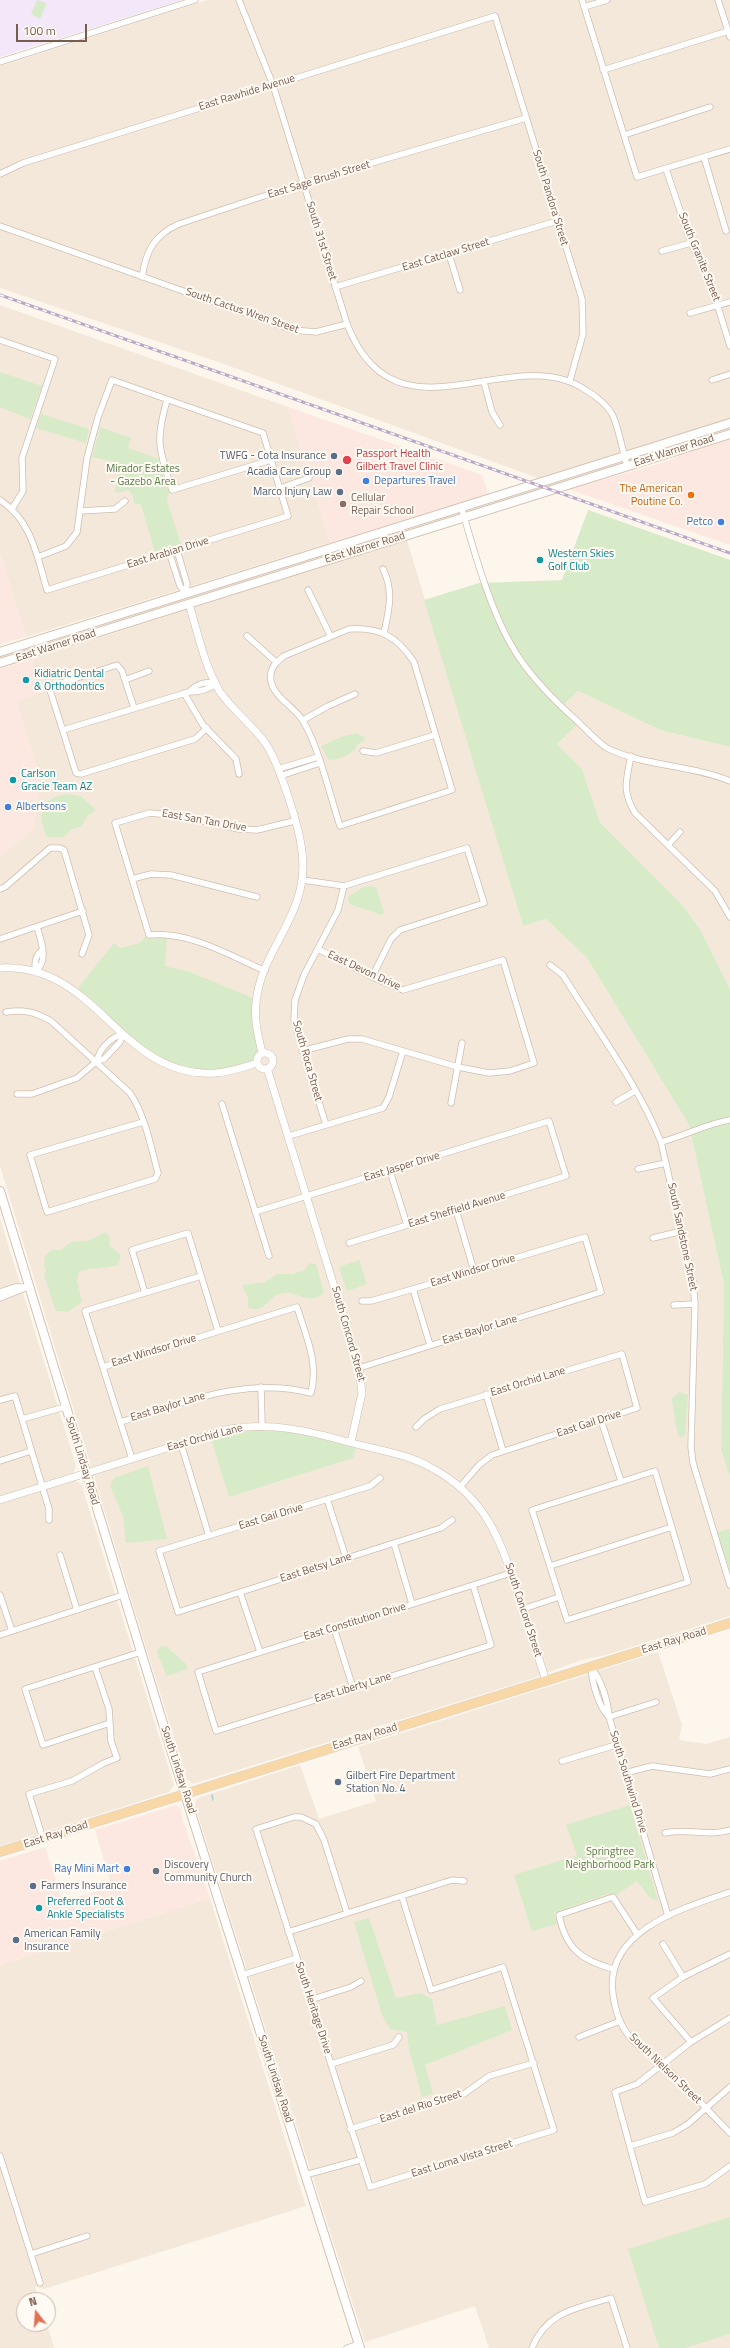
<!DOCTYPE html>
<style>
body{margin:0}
#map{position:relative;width:730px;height:2348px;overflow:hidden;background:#fcf6ec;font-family:"Titillium Web",sans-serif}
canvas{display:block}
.north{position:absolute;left:16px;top:2292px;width:40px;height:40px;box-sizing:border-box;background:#fffaf3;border:1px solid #c9bbb1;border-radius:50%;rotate:343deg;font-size:11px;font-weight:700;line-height:16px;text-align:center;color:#785c4e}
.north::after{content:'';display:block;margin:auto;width:14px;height:18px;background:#e27155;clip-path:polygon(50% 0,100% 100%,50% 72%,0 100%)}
.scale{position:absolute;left:16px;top:24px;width:71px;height:18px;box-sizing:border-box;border:2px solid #785c4e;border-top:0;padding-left:5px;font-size:12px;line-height:14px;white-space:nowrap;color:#785c4e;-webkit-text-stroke:3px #fffaf3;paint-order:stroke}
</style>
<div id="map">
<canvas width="730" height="2348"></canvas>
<div class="north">N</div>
<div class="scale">100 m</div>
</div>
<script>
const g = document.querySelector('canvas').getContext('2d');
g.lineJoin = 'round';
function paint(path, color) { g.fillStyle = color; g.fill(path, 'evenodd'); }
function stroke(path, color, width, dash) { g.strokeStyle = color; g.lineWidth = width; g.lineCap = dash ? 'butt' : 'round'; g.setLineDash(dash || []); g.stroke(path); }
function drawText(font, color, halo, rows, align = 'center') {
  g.font = font + ' "Titillium Web",sans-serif'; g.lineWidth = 4; g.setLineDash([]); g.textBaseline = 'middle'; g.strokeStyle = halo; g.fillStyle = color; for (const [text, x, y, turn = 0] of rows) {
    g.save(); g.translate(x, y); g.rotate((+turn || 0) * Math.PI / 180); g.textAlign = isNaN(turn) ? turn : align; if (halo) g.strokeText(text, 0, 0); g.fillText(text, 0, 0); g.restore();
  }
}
const residential = new Path2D(`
 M207,0H730V418L538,478L221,363L0,288V66Z
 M0,305L288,407L330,543L26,637L0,554Z
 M407,540L523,926L546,919L587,958L689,1125L724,1285L721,1450L730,1478V1529L717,1533L730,1572V1616L606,1655L581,1660L531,1679L193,1784L187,1779L143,1638L0,1166V857L34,828L39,775L16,701L42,692L32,659Z
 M578,691L660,730L730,747V989L700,929L684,907L600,822L582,769L556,744L579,723L562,707Z
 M0,1218L76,1466L73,1474L0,1497Z
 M73,1481H77L82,1486L174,1785L169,1792L0,1846V1504Z
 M658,1652L682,1725L679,1740L706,1744L730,1737V2348H489L475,2306L365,2342L195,1806L196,1800L201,1797L300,1765L319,1819L376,1801L358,1747Z
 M210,1898L306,2206L44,2289L35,2286L39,2300H24V2324H47L54,2348H0V1965Z`);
const commercial = new Path2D(`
 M288,407L482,475L488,494L330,543Z
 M730,438V545L568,489L666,462L684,453Z
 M0,554L26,637L0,644Z
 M32,659L42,692L16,701L39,775L34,828L0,857V669Z
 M176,1805L181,1809L182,1818L210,1898L0,1965V1861L45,1847L63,1902L112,1886L95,1830Z`);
const education = new Path2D(`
 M0,0H182L0,57Z`);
const green = new Path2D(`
 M37,0L47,3L40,19L31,14Z
 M0,372L42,386L30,419L0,407Z
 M41,414L89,429L86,443L36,428Z
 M100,427L131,438L128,448L159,459L165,485L169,491L167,501L181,544L155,552L141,505L134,503L133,495L128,490L117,493L115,491L120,463L92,457Z
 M588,510L730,560V747L660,730L578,691L562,707L579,723L557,744L582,769L600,822L684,907L700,929L730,989V1478L721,1450L724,1285L689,1125L587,958L546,919L523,926L424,600L479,583L562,580Z
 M357,733L365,738L364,741L358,744C353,755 340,759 329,760L321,746L344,736Z
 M67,794L81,796L96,810L87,816L82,826L72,829L64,837H47C37,814 39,798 67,794Z
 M370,886L376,887L384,912L382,915L349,904L348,897L363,887Z
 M146,936L153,939L167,937L165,966L190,972L253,998L252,1025L258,1051L254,1060C241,1067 223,1070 209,1069C151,1069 119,1023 78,988L114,943L120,948L140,943Z
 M105,1232L109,1236L110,1246L121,1255L118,1265C102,1270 94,1266 79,1272L77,1281L82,1302L68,1312L56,1311C51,1300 50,1288 44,1276L46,1270L44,1265L45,1256L52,1250H62C71,1239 75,1242 87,1241C93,1240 100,1235 105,1232Z
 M359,1260L367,1284L347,1291L339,1267Z
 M310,1263L316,1264L324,1293C306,1308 297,1288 280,1294C268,1297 264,1314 248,1308V1298L242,1285L265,1282L277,1274H293L304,1270Z
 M680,1392L688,1395L685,1435L680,1438C673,1424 676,1413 671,1399Z
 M275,1429L307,1435L356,1448L353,1458L229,1497L211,1438L239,1431Z
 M148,1466L167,1539L126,1543L123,1516L110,1486L114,1478Z
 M730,1529V1572L717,1532Z
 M166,1646L187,1665L186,1670L167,1676L157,1653L159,1647Z
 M630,1805L658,1901L650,1898L637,1881L616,1895L607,1894L554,1913L557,1924L532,1931L514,1875L577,1855L566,1825Z
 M369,1918L396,1998L420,1993L432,1999L437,2025L505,2006L512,2030L425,2065L433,2094L422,2097L409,2049L407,2032L390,2029L382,2015L354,1922Z
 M730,2217V2334L685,2348H659L628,2249Z`);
const stream = new Path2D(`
 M212,1795L213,1800`);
const minor = new Path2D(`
 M239,0L273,85L347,324C396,451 512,338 587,391C596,396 607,405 612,414C618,425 623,452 627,466
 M582,0L637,177L730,149
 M718,0L730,37
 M584,7L607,0
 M0,62L195,0
 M603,70L728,31
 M624,135L710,107
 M704,157L726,231
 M666,169L691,243L711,284L730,346
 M0,174L23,163L495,16L582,299L583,334L570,380
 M0,226L293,330L316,332L347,324
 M662,251L691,243
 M449,254L460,290
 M142,277C146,251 154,235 179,224L303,183L526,118
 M335,287L557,221
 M690,313L730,302
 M0,340L55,359L22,458L23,491L12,509
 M712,380L730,374
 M484,382L492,412L500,425
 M167,400C155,441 159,449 172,490L271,460
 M280,488L309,478
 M0,500C32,521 37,556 47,590L288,516L263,433L112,380L98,417L87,458L77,532L66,546L38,557
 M461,506C475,554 492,619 520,659C535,681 556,702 575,719C585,728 596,741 607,748C642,766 692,765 730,781
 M80,511L115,509L125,501
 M169,552L180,586L186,593L187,584L177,550
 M383,569C394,591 389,610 384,633
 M308,590L330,635
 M349,629C379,627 397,636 414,662L452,790L340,826C330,796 319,747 303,721C295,707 274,698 271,681C269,669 275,663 284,656Z
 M247,636L276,662
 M125,680L149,671
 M189,692C196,684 206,681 216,684
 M184,693L203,725L236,759L239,774
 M134,708L122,671L117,665L52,686L50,690L76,773L81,774L195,739L207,728
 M303,720L328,706L355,694
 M63,730L189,692C199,692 208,690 216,684
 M363,751L376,753L435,735
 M631,756C626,781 622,791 635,813L715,891L730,917
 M278,769L318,757
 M280,776L320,763
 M668,845L680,832
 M132,879L151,874L171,875L257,897
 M303,880L344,886L467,848L484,903L400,930L391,939L372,977
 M0,889L5,887L50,848H60L64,850L89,935L82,954
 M37,927C41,941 49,960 36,971C34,963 35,956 42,950
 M0,939L83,911
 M550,965L563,975C596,1029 638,1084 661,1142L693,1282L695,1304L691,1447L693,1463L730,1585
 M265,971C229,955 189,931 149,935L115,823L150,813L181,816L239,829L257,830L294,821
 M6,1012C24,1009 35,1012 51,1021L130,1093C145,1115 151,1147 158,1173L155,1179L47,1212L30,1155L143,1122
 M302,1051L348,1039H362L458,1067L489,1073L510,1071L534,1063L503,960L403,990L372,977L318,949
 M97,1061C99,1049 111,1037 123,1034
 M17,1094H32L77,1078L97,1061L104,1059L120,1042L123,1034
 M616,1102L635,1091
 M451,1103L462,1043
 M222,1104L269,1256
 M326,1125L294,1020L295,1000L304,975L338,910L344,886
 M289,1136L383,1108L389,1097L403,1051
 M661,1142C685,1136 705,1124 730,1120
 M638,1169L666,1163
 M390,1171L407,1225
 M456,1210L474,1271
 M255,1212L549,1121L566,1176L349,1243
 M653,1238L682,1231
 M413,1289L430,1345
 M0,1292L15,1287H26
 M145,1293L132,1250L188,1233L218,1331
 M0,1298L28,1287
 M674,1305L695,1304
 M103,1367L297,1307C306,1336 319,1363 311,1393C245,1376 183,1403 120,1422
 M359,1368L601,1292L585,1237L413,1289L371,1301H362
 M261,1387L262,1425
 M486,1394L503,1451
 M0,1400L15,1396L49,1509V1520
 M22,1419L65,1407
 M601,1420L621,1481
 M416,1427L424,1419L440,1409L622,1354L637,1408L492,1455L479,1465L460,1487
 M181,1444L209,1536
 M132,1459L85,1311L201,1276
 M0,1461L31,1451
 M655,1471L688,1582L567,1620L532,1510Z
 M380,1478L370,1486L159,1551L178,1612L441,1528L452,1520
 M327,1499L346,1558
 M394,1543L412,1604
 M60,1555L77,1610
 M550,1566L672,1527
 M473,1585L491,1645L216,1731L198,1672L511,1573
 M240,1592L260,1652
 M0,1595L12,1631
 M523,1609L559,1597
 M334,1628L353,1688
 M0,1635L123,1595
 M591,1667C601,1679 608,1701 609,1717C598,1706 592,1682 591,1667Z
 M656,1702L609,1717L668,1916
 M110,1723L43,1745L25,1689L141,1652
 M562,1761L616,1745
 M625,1773L652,1766L710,1774L730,1769
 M665,1833C687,1828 708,1837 730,1830
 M43,1839L29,1794L72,1781L104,1763L117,1758L111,1741L109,1709L95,1667
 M730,1892C683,1908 604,1931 613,1994C615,2009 619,2024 629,2036C639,2048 652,2056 664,2066C687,2087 708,2111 730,2133
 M347,1913L324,1840L316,1824L301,1817H294L256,1829L370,2187L554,2130L503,1967L431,1990L402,1897
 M288,1932L452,1880L464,1881
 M663,1944L683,1977
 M613,1969C581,1960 566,1949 559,1915L613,1897L637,1934
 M242,1975L297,1958
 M310,2000L351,1987L361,1981
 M730,2018L691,2042L637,2084L615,2092L645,2202L705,2184L730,2166
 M579,2037L620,2021
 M691,2042L653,1998L683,1977L730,1954
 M331,2064L393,2045L399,2037
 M350,2129L464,2094L489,2076L534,2063
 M630,2146L673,2133L688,2124L730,2087
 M0,2156L40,2283
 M305,2175L360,2160
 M31,2254L87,2236
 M347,2348L359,2344
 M532,2348C547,2311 576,2309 611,2298L627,2348`);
const tertiary = new Path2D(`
 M189,604C198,633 204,665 220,692C233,711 253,725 266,744C279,763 300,829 302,852C310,916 261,947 256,1003C254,1020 258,1036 262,1053
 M0,968C98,962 119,1079 216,1073C230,1072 244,1067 257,1063
 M257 1061a8 8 0 1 1 16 0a8 8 0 1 1-16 0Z
 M267,1068L359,1368L362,1393L351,1442
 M0,1500L225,1430C270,1421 309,1431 352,1443C378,1450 407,1454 430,1467C486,1496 501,1541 519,1597C528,1625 537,1653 546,1681`);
const secondary = new Path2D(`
 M0,652L730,423
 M0,663L730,434
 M0,1191L172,1753L360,2348`);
const primary = new Path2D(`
 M0,1852L730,1623`);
const rail = new Path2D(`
 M0,295L730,553`);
const markers = [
 [334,456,4,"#5c6f8a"],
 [347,460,5,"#e0444e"],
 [339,472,4,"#5c6f8a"],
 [366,481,4,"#3f7fe0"],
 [340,492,4,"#5c6f8a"],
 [691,495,4,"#e8710a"],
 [343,504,4,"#8d6e63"],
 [721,522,4,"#3f7fe0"],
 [540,560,4,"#0f9aa8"],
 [26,680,4,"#0f9aa8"],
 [13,780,4,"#0f9aa8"],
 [8,807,4,"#3f7fe0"],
 [338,1782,4,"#5c6f8a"],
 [127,1869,4,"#3f7fe0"],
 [156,1871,4,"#6b7280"],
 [33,1886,4,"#5c6f8a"],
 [39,1908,4,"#0f9aa8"],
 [16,1940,4,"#5c6f8a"]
];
const streetNames = [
 ["East Rawhide Avenue",247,93,-17],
 ["East Sage Brush Street",319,180,-17],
 ["South Pandora Street",550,198,73],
 ["South 31st Street",321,241,73],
 ["East Catclaw Street",446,255,-17],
 ["South Granite Street",699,257,68],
 ["South Cactus Wren Street",242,311,19],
 ["East Warner Road",674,451,-18],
 ["East Warner Road",365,548,-17],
 ["East Arabian Drive",168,553,-17],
 ["East Warner Road",56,646,-18],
 ["East San Tan Drive",204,821,10],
 ["East Devon Drive",364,971,25],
 ["South Roca Street",307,1061,74],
 ["East Jasper Drive",402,1167,-17],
 ["East Sheffield Avenue",457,1210,-17],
 ["South Sandstone Street",682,1237,78],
 ["East Windsor Drive",473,1271,-17],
 ["East Baylor Lane",480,1330,-17],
 ["South Concord Street",348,1334,74],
 ["East Windsor Drive",154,1351,-17],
 ["East Orchid Lane",528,1382,-17],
 ["East Baylor Lane",168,1407,-17],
 ["East Gail Drive",589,1424,-18],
 ["East Orchid Lane",205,1438,-15],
 ["South Lindsay Road",82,1461,73],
 ["East Gail Drive",271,1517,-17],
 ["East Betsy Lane",316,1568,-18],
 ["South Concord Street",523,1610,72],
 ["East Constitution Drive",355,1622,-17],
 ["East Ray Road",674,1641,-17],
 ["East Liberty Lane",353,1688,-17],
 ["East Ray Road",365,1737,-17],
 ["South Lindsay Road",178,1770,72],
 ["South Southwind Drive",628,1782,73],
 ["East Ray Road",56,1835,-18],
 ["South Heritage Drive",313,2008,72],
 ["South Nielson Street",665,2069,44],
 ["South Lindsay Road",275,2079,72],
 ["East del Rio Street",421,2107,-18],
 ["East Loma Vista Street",462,2159,-17]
];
const healthNames = [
 ["Passport Health",356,454],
 ["Gilbert Travel Clinic",356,467]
];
const serviceNames = [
 ["TWFG - Cota Insurance",326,456],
 ["Acadia Care Group",331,472],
 ["Marco Injury Law",332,492],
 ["Gilbert Fire Department",346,1776,"left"],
 ["Station No. 4",346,1789,"left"],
 ["Farmers Insurance",41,1886,"left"],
 ["American Family",24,1934,"left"],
 ["Insurance",24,1947,"left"]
];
const parkNames = [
 ["Mirador Estates",143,469],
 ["- Gazebo Area",143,482],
 ["Springtree",610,1852],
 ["Neighborhood Park",610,1865]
];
const shopNames = [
 ["Departures Travel",374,481],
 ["Petco",713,522,"right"],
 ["Albertsons",16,807],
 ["Ray Mini Mart",119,1869,"right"]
];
const foodNames = [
 ["The American",683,489],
 ["Poutine Co.",683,502]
];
const educationNames = [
 ["Cellular",351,498],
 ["Repair School",351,511]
];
const cultureNames = [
 ["Western Skies",548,554],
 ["Golf Club",548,567],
 ["Kidiatric Dental",34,674],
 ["& Orthodontics",34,687],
 ["Carlson",21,774],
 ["Gracie Team AZ",21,787],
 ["Preferred Foot &",47,1902],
 ["Ankle Specialists",47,1915]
];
const worshipNames = [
 ["Discovery",164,1865],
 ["Community Church",164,1878]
];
paint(residential, '#f4e8da');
paint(commercial, '#fce8e0');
paint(education, '#f2e8f9');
paint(green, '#d8ebc9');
stroke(stream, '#a6d2d8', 1.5);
stroke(minor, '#cfbeb0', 7);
stroke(tertiary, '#cfbeb0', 8);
stroke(secondary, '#d5c0b0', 10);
stroke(primary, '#d9d1cd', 10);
stroke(minor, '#fff', 5.5);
stroke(tertiary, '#fff', 7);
stroke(secondary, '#fff', 8);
stroke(primary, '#f8d8a7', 9);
stroke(rail, '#b9a8c8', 3);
stroke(rail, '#fffaf3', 1.5, [4.5]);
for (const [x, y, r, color] of markers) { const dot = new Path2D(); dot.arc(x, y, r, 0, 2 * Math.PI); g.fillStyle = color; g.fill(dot); stroke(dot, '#fffaf3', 1.5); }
drawText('11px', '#785c4e', '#fffaf3', streetNames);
drawText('11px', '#be3a42', '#fffaf3', healthNames, 'left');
drawText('11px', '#4e5e75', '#fffaf3', serviceNames, 'right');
drawText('11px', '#577d46', '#fffaf3', parkNames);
drawText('11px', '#366cbe', '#fffaf3', shopNames, 'left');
drawText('11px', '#c56008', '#fffaf3', foodNames, 'right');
drawText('11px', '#785e54', '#fffaf3', educationNames, 'left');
drawText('11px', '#0d838f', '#fffaf3', cultureNames, 'left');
drawText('11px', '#5b616d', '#fffaf3', worshipNames, 'left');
</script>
